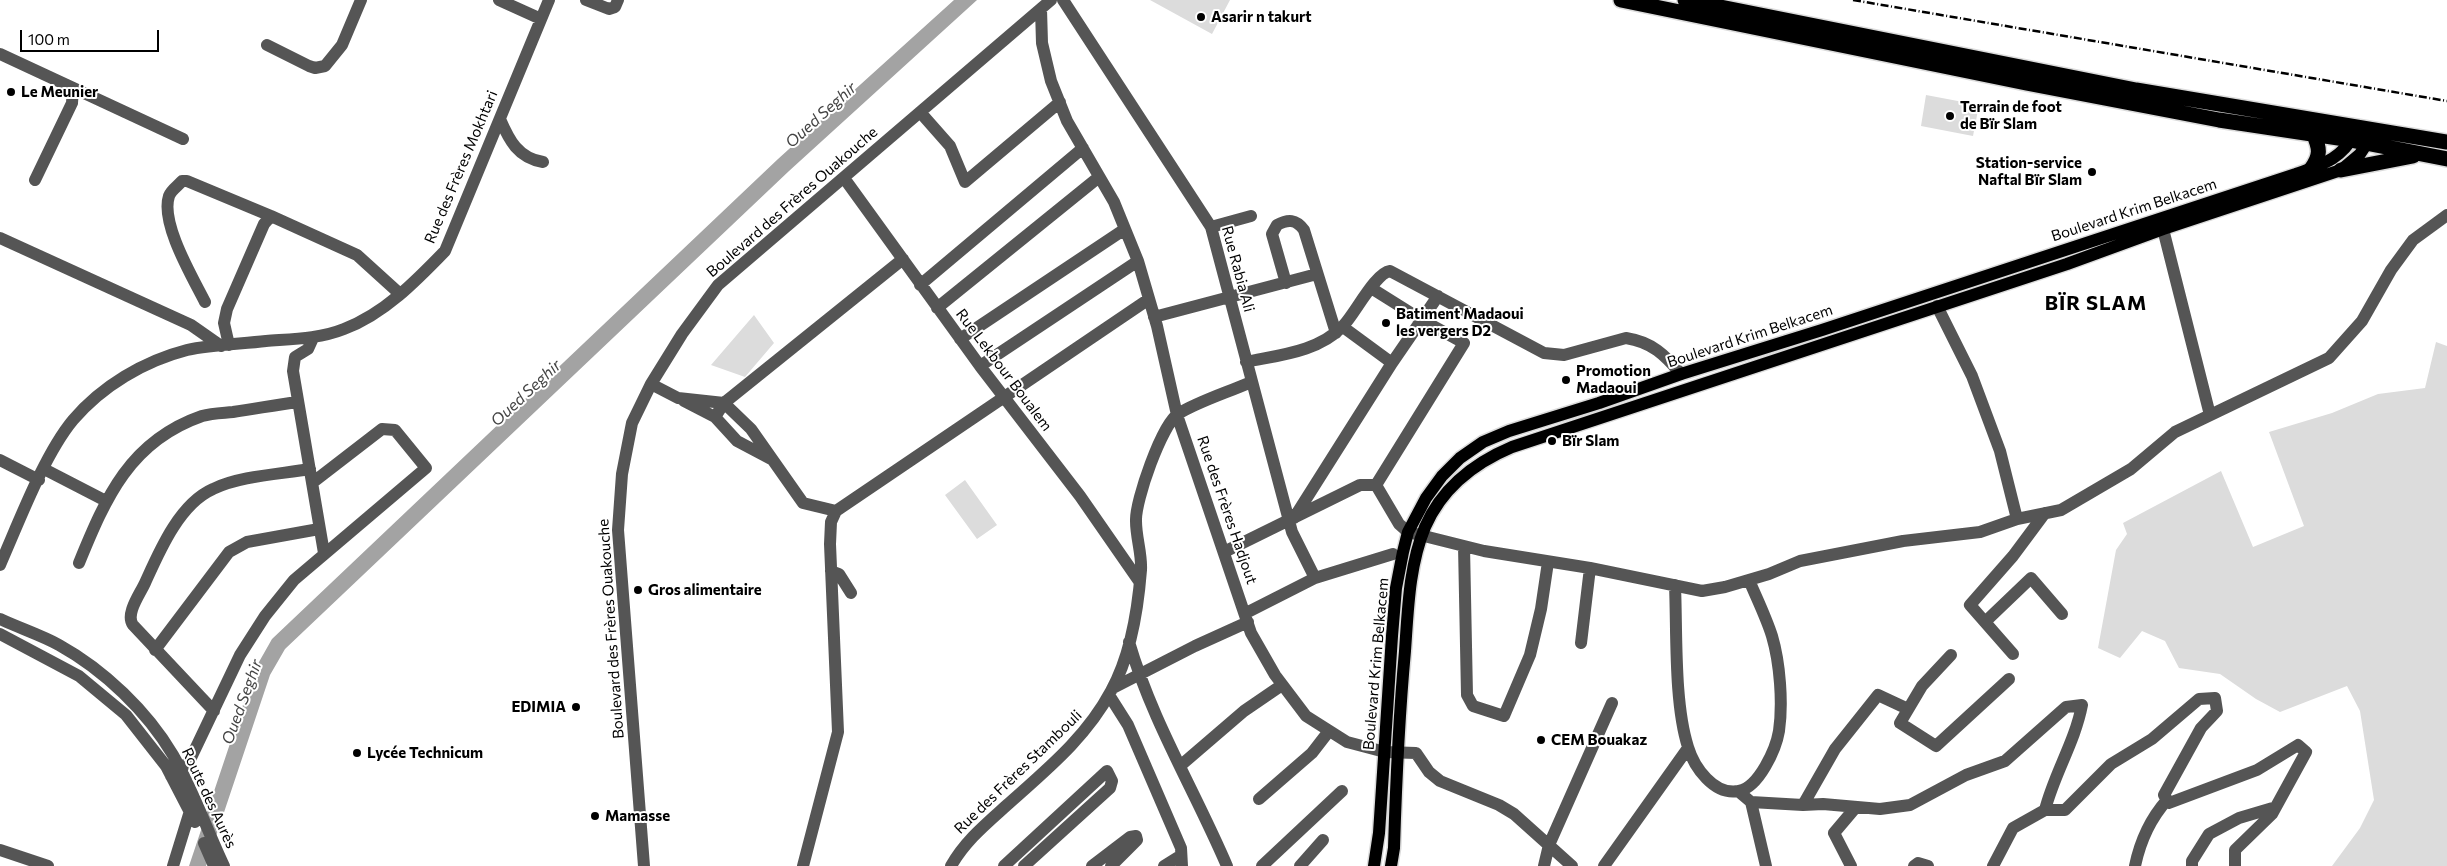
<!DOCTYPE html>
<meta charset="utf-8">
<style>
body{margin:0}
#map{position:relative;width:2447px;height:866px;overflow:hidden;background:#fff;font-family:Commissioner,sans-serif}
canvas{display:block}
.scale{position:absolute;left:20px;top:30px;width:139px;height:22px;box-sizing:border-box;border:2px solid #000;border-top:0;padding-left:6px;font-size:15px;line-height:18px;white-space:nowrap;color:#000;-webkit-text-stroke:4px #fff;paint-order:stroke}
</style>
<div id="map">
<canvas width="2447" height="866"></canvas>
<div class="scale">100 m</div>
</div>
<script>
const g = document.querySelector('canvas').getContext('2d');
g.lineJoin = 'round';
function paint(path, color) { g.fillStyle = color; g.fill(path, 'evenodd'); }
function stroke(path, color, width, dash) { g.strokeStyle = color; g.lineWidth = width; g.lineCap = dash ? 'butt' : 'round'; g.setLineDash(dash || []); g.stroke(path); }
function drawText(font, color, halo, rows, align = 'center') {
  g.font = font + ' Commissioner,sans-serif'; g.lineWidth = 4; g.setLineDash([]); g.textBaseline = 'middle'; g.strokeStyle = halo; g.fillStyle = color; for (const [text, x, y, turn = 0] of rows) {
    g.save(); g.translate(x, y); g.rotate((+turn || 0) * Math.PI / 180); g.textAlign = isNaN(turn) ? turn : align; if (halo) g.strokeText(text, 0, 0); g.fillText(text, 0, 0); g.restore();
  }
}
const green = new Path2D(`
 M1150,0H1230L1212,34Z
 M1926,95L1979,105L1973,136L1921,126Z
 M754,315L774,343L745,377L711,365Z
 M2436,342L2447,346V866H2332L2360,828L2374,800L2360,711L2347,686L2280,712L2256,699L2220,674L2179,668L2165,641L2142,631L2120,658L2098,648L2116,550L2127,534L2123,523L2221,471L2253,547L2304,526L2269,432L2332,413L2378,394L2425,388Z
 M965,480L997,525L977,539L945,495Z`);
const water = new Path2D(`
 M954,0H977L789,171L285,649L270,675L206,866H189L255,669L272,639L778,159Z`);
const minor = new Path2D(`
 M499,0L541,19
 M586,0L609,9L615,7L618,0
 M1063,0L1211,227L1292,532L1315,578
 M1041,9L1042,43L1051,81L1067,121L1114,202L1138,261L1157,326L1177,415L1251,633L1275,675L1306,716L1347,742L1385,752L1416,753L1429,772L1440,781L1499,805L1514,814L1572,866
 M267,45L309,66L315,68L325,66L342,45L361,0
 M0,54L183,139
 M920,112L950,146L965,182L1060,102
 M500,119C509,140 518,158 543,162
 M844,178L980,366L1080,496L1139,581
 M35,180L72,103L73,88
 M1211,227L1251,216
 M2163,229L2210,415
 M0,238L191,325L221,346
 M1286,283L1272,234L1277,225C1288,219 1296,219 1304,230L1336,333
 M920,285L1083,148
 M1371,288L1422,320L1464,343L1376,485
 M205,302C193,278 160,223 169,196C171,190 178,186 182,181H187L271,216
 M1937,306L1972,376L2000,451L2017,519
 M937,308L1099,177
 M1154,317L1317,274
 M1343,327L1392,363
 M313,338L308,349L295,357L293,371L324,553
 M960,339L1125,229
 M229,345L224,323L227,309L264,224L271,216L357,255L400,294
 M1246,362C1279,355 1318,352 1343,326C1355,314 1375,273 1390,271L1544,353L1564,355L1626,338C1652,342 1665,355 1681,374
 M980,366L1138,261
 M651,384L678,398L724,403L751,429L803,503L836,511
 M684,401L715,417L737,441L771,459
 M715,417L724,403L903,259
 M0,460L39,480
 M44,469L106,501
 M1294,518L1392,363L1438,296
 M1464,546L1467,695L1473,706L1504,716L1530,655L1541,609L1548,562
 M1224,552L1360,485H1376L1399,524L1408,532L1484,551L1590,568L1702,591L1725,587L1769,574L1800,561L1903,541L1980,532L2017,519L2061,510L2131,469L2175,432L2329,358L2362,321L2391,270L2413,240L2447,215
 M79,563C106,497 130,441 202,416C212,413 223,413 233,412C254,409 275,405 297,402
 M0,565C19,522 44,455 73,420C102,386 144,361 187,350C212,344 241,344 266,341C292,339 319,339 344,329C384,314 416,281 445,251L549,0
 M831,571L839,574L851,593
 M1675,585C1677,633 1674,703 1688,747C1694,767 1714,796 1739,791C1759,787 1776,749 1779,731C1783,703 1780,663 1772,636C1766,617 1757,599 1749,580
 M1246,613L1315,578L1393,554
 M0,619C19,628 41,635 59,645C104,670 147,711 173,755C193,790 207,830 224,866
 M1985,622L2031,578L2062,614
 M0,634L79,676L126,715L166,766L195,822
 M1129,642C1152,721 1195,791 1227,866
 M1581,643L1590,568
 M155,650L229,552L247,542L319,529
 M2013,654L1970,605L2013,556L2045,513
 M1951,655L1922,686L1900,723L1936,746L2009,679
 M1113,688L1195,646L1248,622
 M1109,695L1128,725L1181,848L1182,866
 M214,711L133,625C125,614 140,594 145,583C159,552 179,504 213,489C239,476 281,474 310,469
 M1180,766L1244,711L1282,685
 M171,776L189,762L240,655L265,616L294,580L426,468L395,430L382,429L312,483
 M1738,791L1751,802L1803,805L1823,804L1880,809L1910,805L1966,775L2005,761L2066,707L2082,705C2075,742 2054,774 2045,810H2065L2111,764L2152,739L2199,699L2215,698L2217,711L2201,728L2164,795L2169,803L2257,770L2298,745L2306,752L2272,814L2235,850V866
 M1259,799L1312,753L1329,731
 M1751,802L1766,866
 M1803,805L1835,749L1878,695L1908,709
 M204,843L214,866
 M0,850L48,866
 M173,866L190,811
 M644,866L618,530L622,474L632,423L651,384L682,334L718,285L1051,0
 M803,866L838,732L830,544L831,522L836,511L1149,299
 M951,866C965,841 986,824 1007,805C1046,770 1086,738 1111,691C1130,657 1138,609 1141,570C1142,554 1136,538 1136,521C1135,501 1162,424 1178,414C1199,401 1229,392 1251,382
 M1004,866L1107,771L1112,781L1110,788L1024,866
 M1092,866L1130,837L1136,836L1137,840L1111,866
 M1164,866L1180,856
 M1262,866L1342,791
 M1300,866L1323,840
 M1544,866L1549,845L1612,703
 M1604,866L1688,748
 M1851,866L1834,833L1856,807
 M1914,866L1918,863L1928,866
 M1993,866L2013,828L2045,810
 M2135,866C2140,842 2151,818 2167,800
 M2192,866V861L2209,834L2239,818L2276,807`);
const major = new Path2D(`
 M1374,866L1379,833L1392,636L1396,588L1403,552L1408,532L1426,498L1442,476L1460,458L1483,442L1509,431L1599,403L1681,374L1822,330L2296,174C2323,164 2340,160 2355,134
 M1391,866L1394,848C1396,782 1399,716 1405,651C1408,609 1409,566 1425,527C1442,488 1474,463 1512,447L2067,264L2163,229L2341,170L2360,154L2371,137`);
const highway = new Path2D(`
 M1621,0L2026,83L2219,120L2345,139L2447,159
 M1685,0L2136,90L2447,142
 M2311,169C2321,156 2320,148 2313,133
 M2341,170L2413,156`);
const rail = new Path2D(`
 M1853,0L2447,101`);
const markers = [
 [1201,17,5,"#000"],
 [11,92,5,"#000"],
 [1950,116,5,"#000"],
 [2092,172,5,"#000"],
 [1386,323,5,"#000"],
 [1566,380,5,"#000"],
 [1552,441,5,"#000"],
 [638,590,5,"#000"],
 [576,707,5,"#000"],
 [1541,740,5,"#000"],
 [357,753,5,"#000"],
 [595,816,5,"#000"]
];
const poiNames = [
 ["Asarir n takurt",1211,17],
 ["Le Meunier",21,92],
 ["Terrain de foot",1960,107],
 ["de Bïr Slam",1960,124],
 ["Station-service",2082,163,"right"],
 ["Naftal Bïr Slam",2082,180,"right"],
 ["Batiment Madaoui",1396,314],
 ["les vergers D2",1396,331],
 ["Promotion",1576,371],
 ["Madaoui",1576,388],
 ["Bïr Slam",1562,441],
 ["Gros alimentaire",648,590],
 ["EDIMIA",566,707,"right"],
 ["CEM Bouakaz",1551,740],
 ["Lycée Technicum",367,753],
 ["Mamasse",605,816]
];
const streetNames = [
 ["Rue des Frères Mokhtari",461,167,-67],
 ["Boulevard des Frères Ouakouche",792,202,-41],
 ["Boulevard Krim Belkacem",2134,210,-18],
 ["Rue Rabia Ali",1238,269,75],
 ["Boulevard Krim Belkacem",1750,336,-18],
 ["Rue Lekbour Boualem",1004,370,53],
 ["Rue des Frères Hadjout",1227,510,71],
 ["Boulevard des Frères Ouakouche",611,629,-94],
 ["Boulevard Krim Belkacem",1376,664,-85],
 ["Rue des Frères Stambouli",1018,772,-44],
 ["Route des Aurès",209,798,65]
];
const waterNames = [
 ["Oued Seghir",821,115,-42],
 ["Oued Seghir",526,393,-43],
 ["Oued Seghir",242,702,-70]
];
const districtNames = [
 ["BÏR SLAM",2096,303]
];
paint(green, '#dcdcdc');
paint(water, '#a3a3a3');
stroke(major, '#dbdbdb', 15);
stroke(highway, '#dbdbdb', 18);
stroke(minor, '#555', 12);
stroke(major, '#000', 12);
stroke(highway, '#000', 15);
stroke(rail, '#000', 2.5, [8, 2.5, 1, 2.5]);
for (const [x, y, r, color] of markers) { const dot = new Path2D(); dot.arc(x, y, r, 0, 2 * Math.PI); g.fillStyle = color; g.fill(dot); stroke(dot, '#fff', 2); }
drawText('bold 15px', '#000', '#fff', poiNames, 'left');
drawText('15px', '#000', '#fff', streetNames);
drawText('italic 16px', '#444', '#fff', waterNames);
g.letterSpacing = '1px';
drawText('bold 20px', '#000', '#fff', districtNames);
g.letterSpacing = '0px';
</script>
